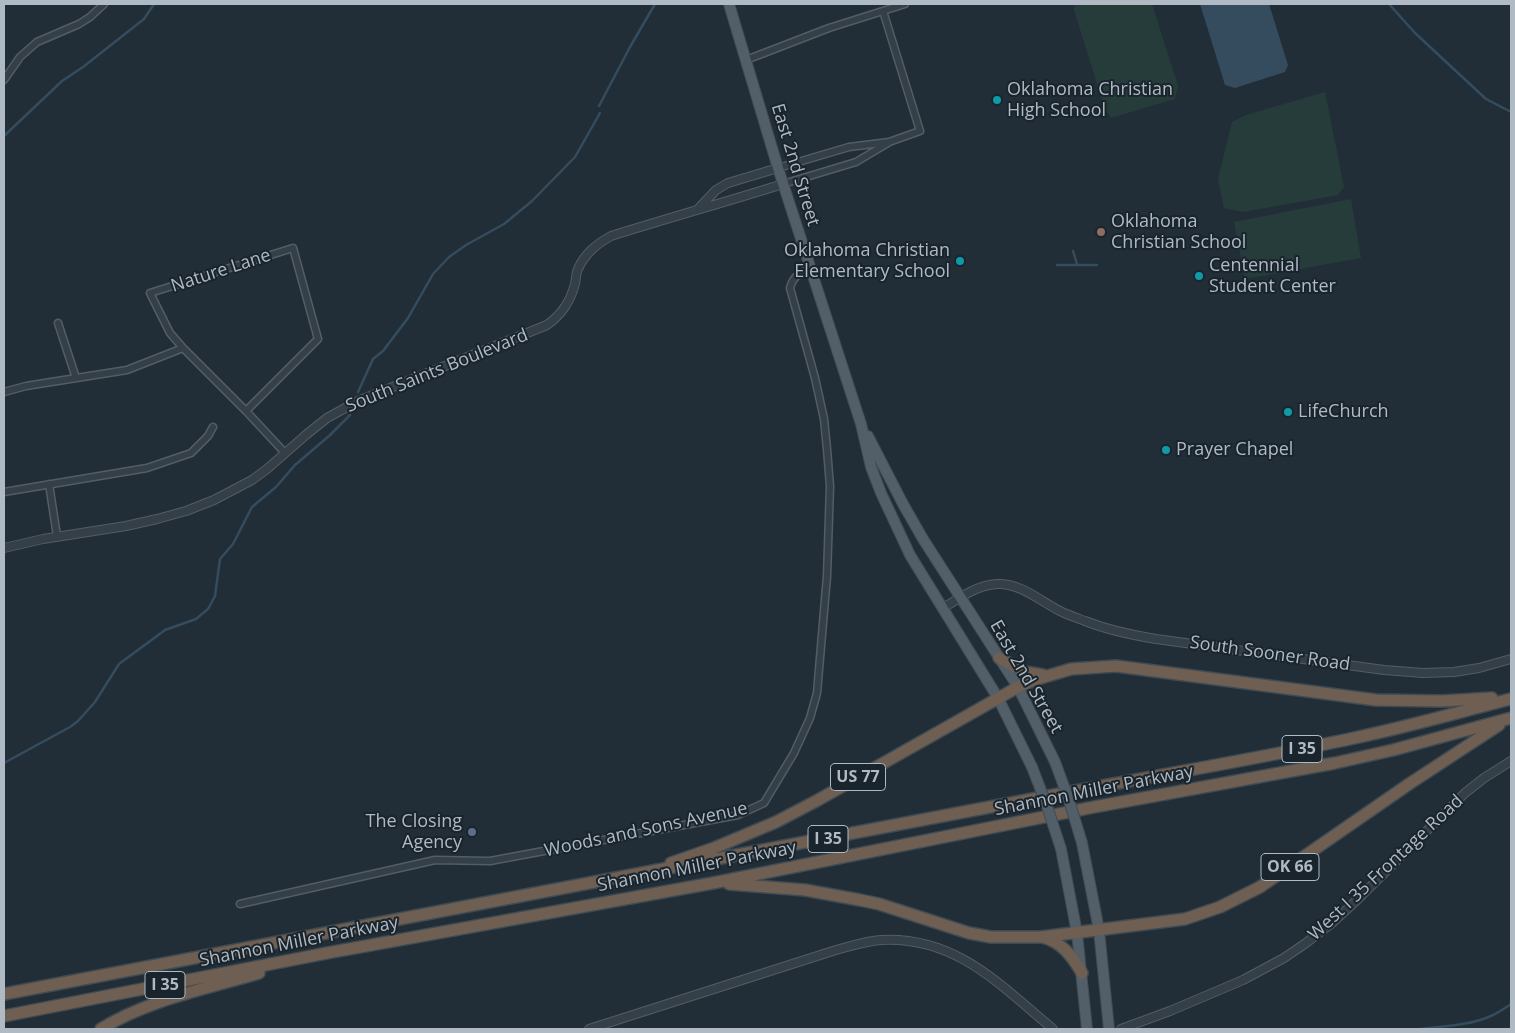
<!DOCTYPE html>
<style>
body{margin:0}
#map{position:relative;width:1515px;height:1033px;overflow:hidden;background:#212e37;font-family:"Open Sans",sans-serif}
canvas{display:block}
.frame{position:absolute;inset:0;border:5px solid #afbac4;pointer-events:none}
</style>
<div id="map">
<canvas width="1515" height="1033"></canvas>
<div class="frame"></div>
</div>
<script>
const g = document.querySelector('canvas').getContext('2d');
g.lineJoin = 'round';
function paint(path, color) { g.fillStyle = color; g.fill(path, 'evenodd'); }
function stroke(path, color, width, dash) { g.strokeStyle = color; g.lineWidth = width; g.lineCap = dash ? 'butt' : 'round'; g.setLineDash(dash || []); g.stroke(path); }
function drawText(font, color, halo, rows, align = 'center') {
  g.font = font + ' "Open Sans",sans-serif'; g.lineWidth = 4; g.setLineDash([]); g.textBaseline = 'middle'; g.strokeStyle = halo; g.fillStyle = color; for (const [text, x, y, turn = 0] of rows) {
    g.save(); g.translate(x, y); g.rotate((+turn || 0) * Math.PI / 180); g.textAlign = isNaN(turn) ? turn : align; if (halo) g.strokeText(text, 0, 0); g.fillText(text, 0, 0); g.restore();
  }
}
const green = new Path2D(`
 M1075,4H1152L1178,86L1175,99L1111,118L1104,106L1074,10Z
 M1325,92L1344,187L1338,195L1243,212L1224,208L1218,179L1232,122L1246,115Z
 M1351,199L1361,258L1245,279L1234,222Z`);
const water = new Path2D(`
 M1200,4H1269L1288,65L1285,72L1235,88L1225,85Z`);
const stream = new Path2D(`
 M1389,4L1415,33L1486,99L1511,112
 M599,106L630,47L655,4
 M4,136L62,81L83,67L144,19L154,4
 M1073,251L1077,264
 M1057,265H1097
 M358,392L373,359L383,351L408,318L433,274L449,257L466,245L504,224L532,201L575,157L600,113
 M4,763L70,727L78,721L95,702L119,664L165,630L196,619L208,609L215,596L220,559L233,544L252,507L276,487L295,465L329,436L350,415
 M1420,1029C1444,1026 1468,1026 1491,1016C1498,1013 1505,1008 1511,1004`);
const minor = new Path2D(`
 M746,60L829,28L905,4
 M4,80L20,57L37,42L79,24L90,17L104,4
 M778,168L849,147L889,142L920,131L883,11
 M783,184L856,162L888,143
 M58,323L76,378
 M4,392L26,386L127,370L183,348
 M246,411L318,339L293,248L150,293L170,333L183,348L246,411L285,453
 M49,484L57,536
 M4,492L147,468L191,453L208,436L213,427
 M240,904L435,860L490,861L738,815L764,803L794,753L810,718L817,693L827,576L830,486L827,449L824,419L815,378L790,288C793,276 800,273 811,268`);
const tertiary = new Path2D(`
 M699,208L716,190L728,183L778,168
 M4,548L43,539L126,526L157,519L186,511L214,500L252,480L267,469L307,434L327,418L358,401L547,325C562,314 570,302 575,284C576,279 576,273 578,269C585,253 597,244 611,236C668,218 726,202 783,184
 M942,609C959,598 977,585 997,584C1021,583 1040,601 1060,611C1068,615 1077,618 1085,621C1108,630 1131,635 1156,639L1384,670L1423,673L1454,672L1479,668L1511,659
 M589,1029L836,950C851,946 866,941 881,940C956,936 1000,985 1053,1029
 M1121,1029L1170,1011L1243,980L1284,958L1306,943L1332,923L1356,901L1465,793L1484,778L1511,761`);
const primary = new Path2D(`
 M729,4L778,168L861,424L871,467L881,493L910,555L998,698L1032,767
 M868,436L903,504L923,539L1018,687L1055,762
 M1082,843L1099,930L1109,1029
 M1061,849L1077,933L1087,1029`);
const motorway = new Path2D(`
 M999,658L1025,672L1043,675
 M671,863L714,848L776,822L818,800L1018,687L1034,680L1071,669L1116,666L1376,700L1442,701L1492,698
 M729,884L805,890L860,900L879,904L969,933L991,937H1041L1185,919L1220,907L1260,887L1409,784L1499,725
 M1042,937C1062,942 1072,956 1082,973
 M4,994C332,931 661,871 990,807C1111,783 1233,764 1354,738C1407,727 1459,712 1511,699
 M4,1016L327,953L713,883L1094,807L1335,763L1393,750L1511,718
 M101,1029C147,1000 206,989 259,973`);
const primaryBridge = new Path2D(`
 M1055,762L1069,800L1082,843
 M1032,767L1047,806L1061,849`);
const markers = [
 [997,100,5,"#0f9aa8"],
 [1101,232,5,"#8d6e63"],
 [960,261,5,"#0f9aa8"],
 [1199,276,5,"#0f9aa8"],
 [1288,412,5,"#0f9aa8"],
 [1166,450,5,"#0f9aa8"],
 [472,832,5,"#5c6f8a"]
];
const shields = [
 [1302,749,40],
 [858,777,55],
 [828,839,40],
 [1290,867,58],
 [165,985,40]
];
const shieldNames = [
 ["I 35",1302,749],
 ["US 77",858,777],
 ["I 35",828,839],
 ["OK 66",1290,867],
 ["I 35",165,985]
];
const poiNames = [
 ["Oklahoma Christian",1007,90],
 ["High School",1007,111],
 ["Oklahoma",1111,222],
 ["Christian School",1111,243],
 ["Oklahoma Christian",950,251,"right"],
 ["Elementary School",950,272,"right"],
 ["Centennial",1209,266],
 ["Student Center",1209,287],
 ["LifeChurch",1298,412],
 ["Prayer Chapel",1176,450],
 ["The Closing",462,822,"right"],
 ["Agency",462,843,"right"]
];
const streetNames = [
 ["East 2nd Street",795,165,73],
 ["Nature Lane",221,271,-18],
 ["South Saints Boulevard",437,371,-22],
 ["South Sooner Road",1270,654,8],
 ["East 2nd Street",1026,677,60],
 ["Shannon Miller Parkway",1094,791,-11],
 ["Woods and Sons Avenue",646,830,-12],
 ["Shannon Miller Parkway",697,867,-11],
 ["West I 35 Frontage Road",1386,868,-43],
 ["Shannon Miller Parkway",299,942,-11]
];
paint(green, '#263c3a');
paint(water, '#354c5e');
stroke(stream, '#354c5e', 2.5);
stroke(minor, '#525d65', 9);
stroke(tertiary, '#525d65', 10);
stroke(primary, '#414b54', 12);
stroke(motorway, '#3f4a52', 14);
stroke(minor, '#353f48', 6);
stroke(tertiary, '#353f48', 8);
stroke(primary, '#525e68', 10);
stroke(motorway, '#6e5f52', 11);
stroke(primaryBridge, '#414b54', 12, []);
stroke(primaryBridge, '#525e68', 10);
for (const [x, y, r, color] of markers) { const dot = new Path2D(); dot.arc(x, y, r, 0, 2 * Math.PI); g.fillStyle = color; g.fill(dot); stroke(dot, '#1a242c', 2); }
for (const [x, y, w] of shields) { const box = new Path2D(); box.roundRect(x - w / 2, y - 13.5, w, 27, 4); g.fillStyle = '#1a242c'; g.fill(box); stroke(box, '#afbac4', 1); }
drawText('bold 16px', '#afbac4', null, shieldNames);
drawText('18px', '#afbac4', '#1a242c', poiNames, 'left');
drawText('18px', '#afbac4', '#1a242c', streetNames);
</script>
